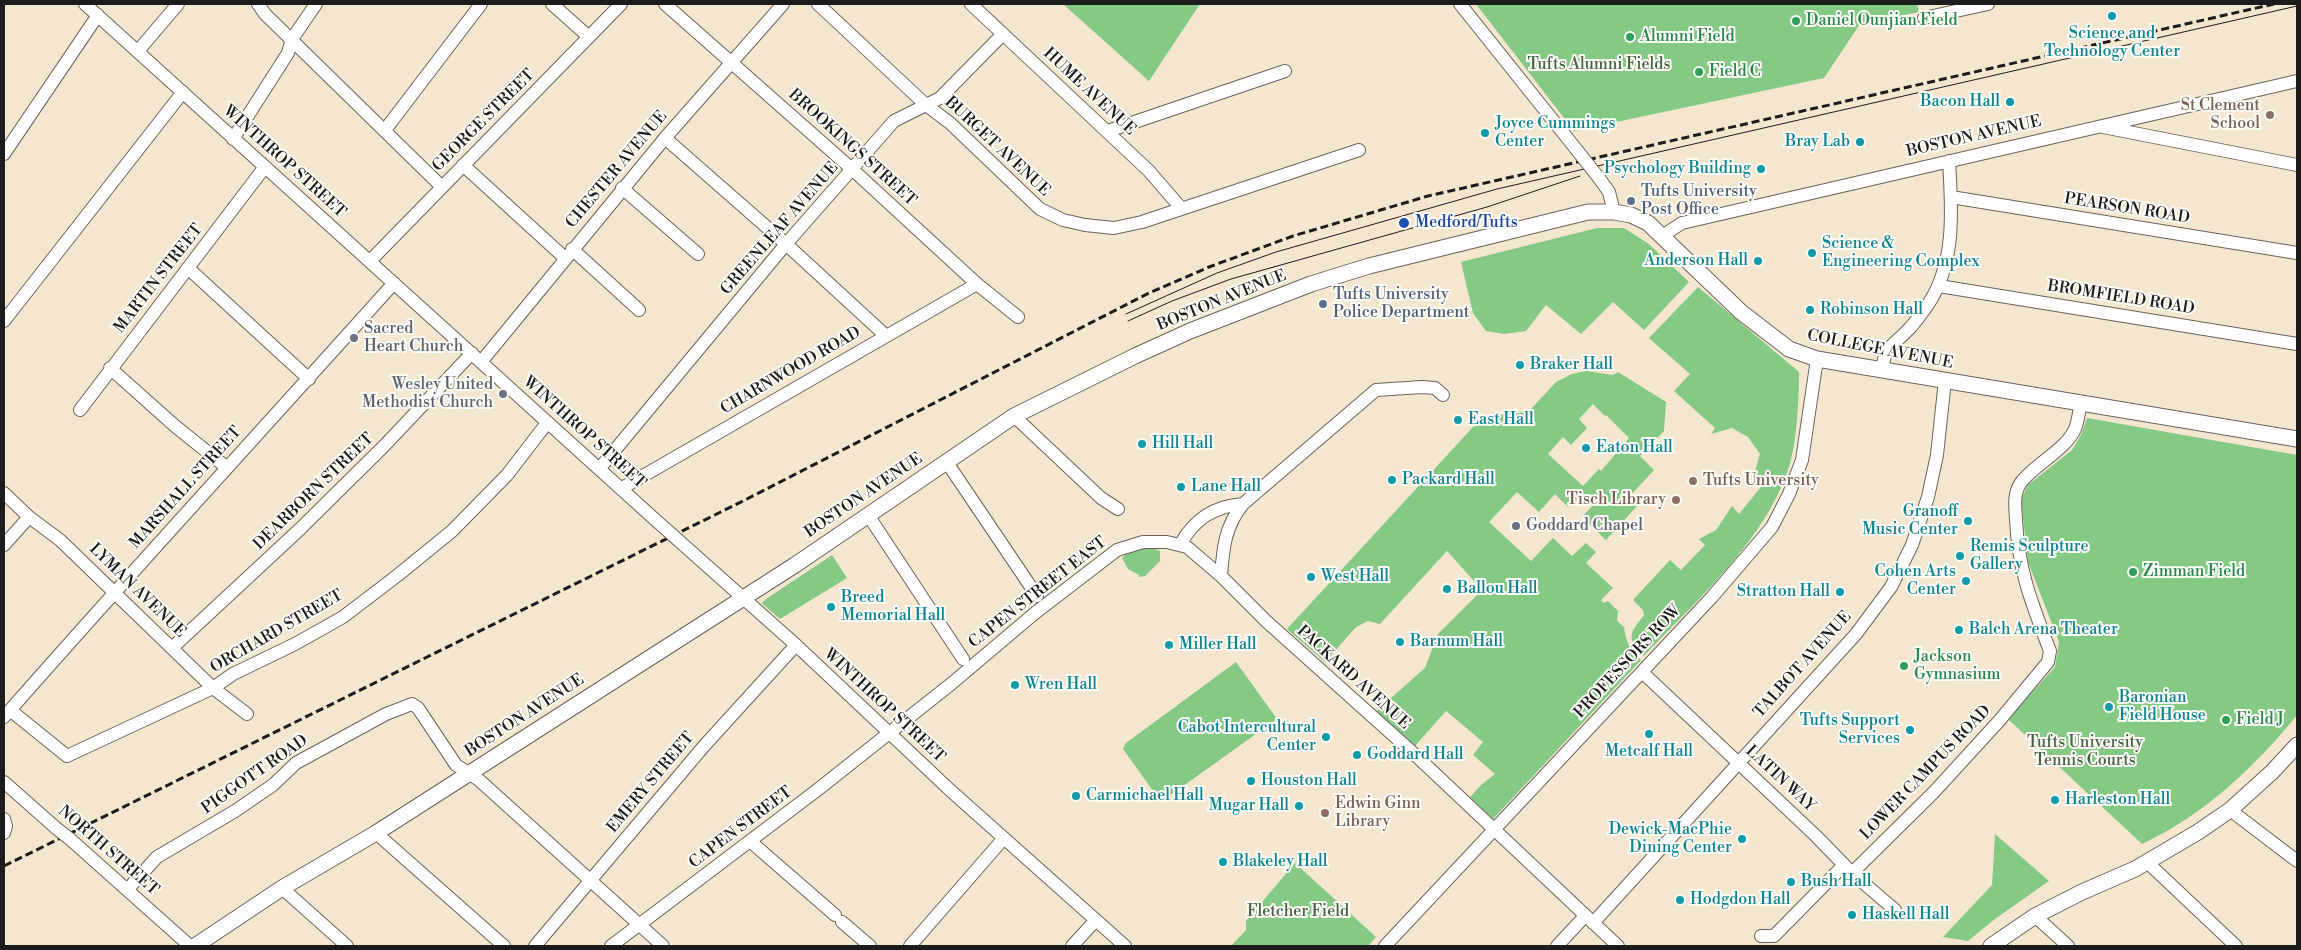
<!DOCTYPE html>
<style>
body{margin:0}
#map{position:relative;width:2301px;height:950px;overflow:hidden;background:#f5e7cf;font-family:"Libre Bodoni",serif}
canvas{display:block}
.frame{position:absolute;inset:0;border:5px solid #1c1c1c;pointer-events:none}
</style>
<div id="map">
<canvas width="2301" height="950"></canvas>
<div class="frame"></div>
</div>
<script>
const g = document.querySelector('canvas').getContext('2d');
g.lineJoin = 'round';
function paint(path, color) { g.fillStyle = color; g.fill(path, 'evenodd'); }
function stroke(path, color, width, dash) { g.strokeStyle = color; g.lineWidth = width; g.lineCap = dash ? 'butt' : 'round'; g.setLineDash(dash || []); g.stroke(path); }
function drawText(font, color, halo, rows, align = 'center') {
  g.font = font + ' "Libre Bodoni",serif'; g.lineWidth = 4; g.setLineDash([]); g.textBaseline = 'middle'; g.strokeStyle = halo; g.fillStyle = color; for (const [text, x, y, turn = 0] of rows) {
    g.save(); g.translate(x, y); g.rotate((+turn || 0) * Math.PI / 180); g.textAlign = isNaN(turn) ? turn : align; if (halo) g.strokeText(text, 0, 0); g.fillText(text, 0, 0); g.restore();
  }
}
const green = new Path2D(`
 M1063,4H1200L1149,81Z
 M1476,4H1917L1919,12L1860,24L1824,78L1574,131Z
 M1597,228H1624L1649,244L1689,282L1644,330L1613,302L1581,334L1546,305L1526,331L1504,334L1486,331L1473,313L1461,262Z
 M1698,287L1799,372C1799,396 1797,441 1790,463C1769,537 1696,601 1644,656C1626,638 1629,634 1644,615L1643,610L1633,600L1670,560L1681,570L1705,545L1699,539L1716,530L1732,506L1739,514L1761,487L1753,478L1760,454L1748,437L1732,428L1711,434L1715,428L1674,391L1690,374L1649,338Z
 M1586,371L1613,375L1618,372L1666,402L1664,431L1640,456L1654,470L1628,498L1637,506L1606,540L1582,517L1594,504L1583,493L1568,507L1555,494L1539,512L1517,492L1489,522L1531,561L1553,538L1572,556L1586,543L1596,552L1586,563L1613,588L1601,600L1604,603L1608,601L1618,611L1617,621L1624,627C1626,642 1630,650 1641,660L1493,819L1470,797L1481,785L1495,774L1473,755L1483,742L1446,711L1414,747L1375,712L1425,668L1438,634L1482,590L1447,551L1380,624L1368,621L1356,627L1325,662L1287,629L1473,427L1497,415L1519,413L1531,409L1556,382L1572,374ZM1593,404L1605,416L1606,415L1629,438L1601,471L1599,469L1583,486L1548,454L1563,437L1571,445L1587,428L1579,419Z
 M2087,418L2297,455V715C2255,767 2204,815 2142,844L2008,719L2055,667L2059,642L2028,562L2021,500L2028,485L2072,450L2081,435Z
 M1151,547L1160,551V561L1145,576L1139,577V575L1128,569L1122,558L1132,549Z
 M832,555L847,578L780,619L764,605L762,603L766,599Z
 M1236,662L1277,719L1165,799L1156,795L1123,749L1126,743Z
 M1995,834L2049,881L1995,919L1968,941L1943,937L1992,885Z
 M1295,863L1376,937L1368,946H1231L1246,930V921Z`);
const minor = new Path2D(`
 M85,4L650,515
 M258,4L265,14L442,187
 M552,4L589,37
 M665,4L853,170L977,284L1018,317
 M818,4L926,105L950,123L1040,209L1063,220L1085,225L1114,228L1142,222L1359,150
 M971,4L1149,171L1181,208
 M1460,4L1576,149
 M1924,18L1988,4
 M138,51L178,4
 M2103,127L2297,165
 M385,130L481,4
 M1108,131L1285,71
 M665,138L786,244L885,335
 M233,139L288,53L292,39L316,4
 M4,154L98,15
 M463,165L565,258
 M1599,178L1609,192L1614,212
 M622,188L698,254
 M1951,197L2297,253
 M1662,236L1682,223L2297,81
 M572,249L639,310
 M370,261L621,4
 M189,269L309,379
 M1939,286L2297,344
 M4,321L183,92
 M481,362L665,138L783,4
 M110,368L175,426L226,467
 M1882,370C1885,345 1893,346 1908,330C1915,323 1921,314 1927,306C1956,264 1952,210 1949,161
 M80,410L264,168
 M1014,416L1101,498L1118,509
 M946,461L1037,596
 M600,468L786,244L894,121L940,98L1003,34
 M622,488L977,284
 M4,493L29,517L60,540L213,688L247,714
 M868,515L963,659
 M678,540L796,645L951,791L1125,946
 M4,545L29,517
 M1180,545C1194,519 1214,506 1243,504
 M1221,576C1223,548 1225,526 1243,504L1376,390L1422,387L1435,388L1443,395
 M173,647L300,529L385,445L472,353
 M1642,672L1816,836L1852,873L1895,910
 M10,710L67,756L213,688L233,674L295,644L343,617L398,575L452,531L507,475L547,423
 M4,717C132,571 264,428 394,283
 M4,782L56,828
 M2230,810L2297,861
 M4,819L6,826L4,833
 M376,833L504,946
 M70,839L190,946
 M751,842L835,915
 M2147,862L2236,946
 M1852,873L1934,792L1999,721L2048,662L2050,651C2032,604 2018,570 2016,519C2015,505 2013,491 2023,480C2037,463 2066,449 2075,429C2078,422 2079,411 2081,403
 M282,888L347,946
 M128,889L157,857L235,811L273,785L296,763L386,714L412,704L418,708L456,765L479,780L663,946
 M2035,916L2068,946
 M842,922L870,946
 M1593,923L1856,634L1891,587L1912,545L1928,497L1937,455L1945,380
 M1761,936H1774L1844,865
 M535,946L704,746L796,645
 M611,946L816,791L951,684L1035,613L1117,550L1143,542H1167L1187,547L1221,576L1266,621L1412,752L1618,946
 M910,946L1004,838
 M1072,946L1095,921
 M1385,946L1712,597L1772,527L1789,494L1802,460L1817,359
 M1557,946L1585,916`);
const major = new Path2D(`
 M195,946L282,888L376,833L795,565L1014,416L1135,356L1190,331L1311,284L1369,266L1588,212H1614L1631,215L1648,223L1741,312L1789,349L1817,359L2297,439
 M1991,946L2035,916L2082,892L2135,869L2198,832L2230,810L2272,772L2297,745`);
const tram = new Path2D(`
 M1126,314L1217,273L1276,252L1497,189L2297,6
 M1128,321L1172,301L1231,279L1487,207L1580,176`);
const rail = new Path2D(`
 M4,866L743,501L1147,294L1209,267L1293,236L1428,196L2274,4`);
const minorBridge = new Path2D(`
 M1576,149L1599,178
 M650,515L678,540
 M56,828L70,839`);
const markers = [
 [2112,16,5,"#0f9aa8"],
 [1796,21,5,"#2e9e5b"],
 [1630,37,5,"#2e9e5b"],
 [1699,72,5,"#2e9e5b"],
 [2010,102,5,"#0f9aa8"],
 [2270,115,5,"#8d6e63"],
 [1485,133,5,"#0f9aa8"],
 [1860,142,5,"#0f9aa8"],
 [1761,169,5,"#0f9aa8"],
 [1631,201,5,"#5c6f8a"],
 [1404,223,6,"#1a4fb4"],
 [1812,253,5,"#0f9aa8"],
 [1758,261,5,"#0f9aa8"],
 [1323,304,5,"#5c6f8a"],
 [1810,310,5,"#0f9aa8"],
 [354,338,5,"#6b7280"],
 [1520,365,5,"#0f9aa8"],
 [503,394,5,"#6b7280"],
 [1458,420,5,"#0f9aa8"],
 [1142,444,5,"#0f9aa8"],
 [1586,448,5,"#0f9aa8"],
 [1392,480,5,"#0f9aa8"],
 [1693,481,5,"#8d6e63"],
 [1181,487,5,"#0f9aa8"],
 [1676,500,5,"#8d6e63"],
 [1968,521,5,"#0f9aa8"],
 [1516,526,5,"#6b7280"],
 [1960,556,5,"#0f9aa8"],
 [2133,572,5,"#2e9e5b"],
 [1311,577,5,"#0f9aa8"],
 [1966,581,5,"#0f9aa8"],
 [1447,589,5,"#0f9aa8"],
 [1840,592,5,"#0f9aa8"],
 [831,607,5,"#0f9aa8"],
 [1959,630,5,"#0f9aa8"],
 [1400,642,5,"#0f9aa8"],
 [1169,645,5,"#0f9aa8"],
 [1904,666,5,"#2e9e5b"],
 [1015,685,5,"#0f9aa8"],
 [2109,707,5,"#0f9aa8"],
 [2226,720,5,"#2e9e5b"],
 [1910,730,5,"#0f9aa8"],
 [1649,734,5,"#0f9aa8"],
 [1326,737,5,"#0f9aa8"],
 [1357,755,5,"#0f9aa8"],
 [1251,781,5,"#0f9aa8"],
 [1076,796,5,"#0f9aa8"],
 [2055,800,5,"#0f9aa8"],
 [1299,806,5,"#0f9aa8"],
 [1325,813,5,"#8d6e63"],
 [1742,839,5,"#0f9aa8"],
 [1223,862,5,"#0f9aa8"],
 [1791,882,5,"#0f9aa8"],
 [1680,900,5,"#0f9aa8"],
 [1852,915,5,"#0f9aa8"]
];
const leisureNames = [
 ["Daniel Ounjian Field",1806,21],
 ["Alumni Field",1640,37],
 ["Field C",1709,72],
 ["Zimman Field",2143,572],
 ["Jackson",1914,657],
 ["Gymnasium",1914,675],
 ["Field J",2236,720]
];
const cultureNames = [
 ["Science and",2112,34,"center"],
 ["Technology Center",2112,52,"center"],
 ["Bacon Hall",2000,102,"right"],
 ["Joyce Cummings",1495,124],
 ["Center",1495,142],
 ["Bray Lab",1850,142,"right"],
 ["Psychology Building",1751,169,"right"],
 ["Science &",1822,244],
 ["Engineering Complex",1822,262],
 ["Anderson Hall",1748,261,"right"],
 ["Robinson Hall",1820,310],
 ["Braker Hall",1530,365],
 ["East Hall",1468,420],
 ["Hill Hall",1152,444],
 ["Eaton Hall",1596,448],
 ["Packard Hall",1402,480],
 ["Lane Hall",1191,487],
 ["Granoff",1958,512,"right"],
 ["Music Center",1958,530,"right"],
 ["Remis Sculpture",1970,547],
 ["Gallery",1970,565],
 ["Cohen Arts",1956,572,"right"],
 ["Center",1956,590,"right"],
 ["West Hall",1321,577],
 ["Ballou Hall",1457,589],
 ["Stratton Hall",1830,592,"right"],
 ["Breed",841,598],
 ["Memorial Hall",841,616],
 ["Balch Arena Theater",1969,630],
 ["Barnum Hall",1410,642],
 ["Miller Hall",1179,645],
 ["Wren Hall",1025,685],
 ["Baronian",2119,698],
 ["Field House",2119,716],
 ["Tufts Support",1900,721,"right"],
 ["Services",1900,739,"right"],
 ["Cabot Intercultural",1316,728,"right"],
 ["Center",1316,746,"right"],
 ["Metcalf Hall",1649,752,"center"],
 ["Goddard Hall",1367,755],
 ["Houston Hall",1261,781],
 ["Carmichael Hall",1086,796],
 ["Harleston Hall",2065,800],
 ["Mugar Hall",1289,806,"right"],
 ["Dewick-MacPhie",1732,830,"right"],
 ["Dining Center",1732,848,"right"],
 ["Blakeley Hall",1233,862],
 ["Bush Hall",1801,882],
 ["Hodgdon Hall",1690,900],
 ["Haskell Hall",1862,915]
];
const parkNames = [
 ["Tufts Alumni Fields",1599,65],
 ["Tufts University",2085,743],
 ["Tennis Courts",2085,761],
 ["Fletcher Field",1298,912]
];
const streetNames = [
 ["HUME AVENUE",1089,92,43],
 ["GEORGE STREET",484,121,-45],
 ["BOSTON AVENUE",1974,137,-13],
 ["BURGET AVENUE",997,147,43],
 ["BROOKINGS STREET",852,148,42],
 ["WINTHROP STREET",284,162,42],
 ["CHESTER AVENUE",617,170,-50],
 ["PEARSON ROAD",2127,209,9],
 ["GREENLEAF AVENUE",780,229,-49],
 ["MARTIN STREET",159,279,-52],
 ["BROMFIELD ROAD",2121,298,9],
 ["BOSTON AVENUE",1222,301,-22],
 ["COLLEGE AVENUE",1880,350,11],
 ["CHARNWOOD ROAD",791,371,-30],
 ["WINTHROP STREET",584,433,42],
 ["MARSHALL STREET",186,488,-48],
 ["DEARBORN STREET",314,492,-44],
 ["BOSTON AVENUE",864,496,-34],
 ["LYMAN AVENUE",137,591,44],
 ["CAPEN STREET EAST",1038,593,-38],
 ["ORCHARD STREET",277,632,-30],
 ["PROFESSORS ROW",1628,662,-47],
 ["TALBOT AVENUE",1803,665,-48],
 ["PACKARD AVENUE",1353,678,42],
 ["WINTHROP STREET",884,706,43],
 ["BOSTON AVENUE",525,716,-33],
 ["LOWER CAMPUS ROAD",1926,773,-46],
 ["PIGGOTT ROAD",255,775,-35],
 ["LATIN WAY",1780,779,43],
 ["EMERY STREET",651,783,-50],
 ["CAPEN STREET",741,828,-37],
 ["NORTH STREET",108,851,41]
];
const educationNames = [
 ["St Clement",2260,106],
 ["School",2260,124],
 ["Tufts University",1703,481,"left"],
 ["Tisch Library",1666,500],
 ["Edwin Ginn",1335,804,"left"],
 ["Library",1335,822,"left"]
];
const serviceNames = [
 ["Tufts University",1641,192],
 ["Post Office",1641,210],
 ["Tufts University",1333,295],
 ["Police Department",1333,313]
];
const transitNames = [
 ["Medford/Tufts",1415,223]
];
const worshipNames = [
 ["Sacred",364,329],
 ["Heart Church",364,347],
 ["Wesley United",493,385,"right"],
 ["Methodist Church",493,403,"right"],
 ["Goddard Chapel",1526,526]
];
paint(green, '#84c984');
stroke(minor, '#68635b', 14);
stroke(major, '#68635b', 17);
stroke(minor, '#fff', 12);
stroke(major, '#fff', 15);
stroke(tram, '#1c1c1c', 1);
stroke(rail, '#1c1c1c', 3, [8, 4]);
stroke(minorBridge, '#68635b', 14, []);
stroke(minorBridge, '#fff', 12);
for (const [x, y, r, color] of markers) { const dot = new Path2D(); dot.arc(x, y, r, 0, 2 * Math.PI); g.fillStyle = color; g.fill(dot); stroke(dot, '#fdfcf7', 2); }
drawText('16px', '#27864d', '#fdfcf7', leisureNames, 'left');
drawText('16px', '#0d838f', '#fdfcf7', cultureNames, 'left');
drawText('16px', '#466146', '#fdfcf7', parkNames);
drawText('16px', '#1c1c1c', '#fdfcf7', streetNames);
drawText('16px', '#785e54', '#fdfcf7', educationNames, 'right');
drawText('16px', '#4e5e75', '#fdfcf7', serviceNames, 'left');
drawText('16px', '#164399', '#fdfcf7', transitNames, 'left');
drawText('16px', '#5b616d', '#fdfcf7', worshipNames, 'left');
</script>
